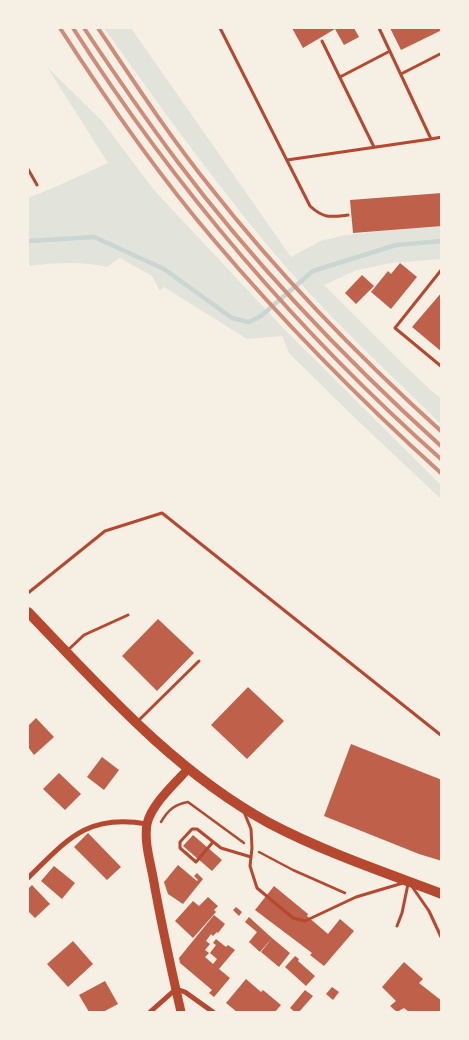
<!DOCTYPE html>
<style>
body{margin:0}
#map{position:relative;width:469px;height:1040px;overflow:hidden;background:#f6efe4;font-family:"Open Sans",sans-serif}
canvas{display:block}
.frame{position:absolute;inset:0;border:29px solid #f6efe4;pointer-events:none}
</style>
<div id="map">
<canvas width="469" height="1040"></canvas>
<div class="frame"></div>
</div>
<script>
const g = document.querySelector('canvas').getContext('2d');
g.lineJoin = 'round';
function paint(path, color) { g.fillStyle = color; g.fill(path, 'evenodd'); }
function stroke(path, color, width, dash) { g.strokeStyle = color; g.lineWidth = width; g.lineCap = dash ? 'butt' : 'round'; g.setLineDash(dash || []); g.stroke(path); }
const green = new Path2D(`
 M104,28H131L291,257L320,241L346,235L441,225V259L392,263L357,270L324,285L409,370L441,399V424C391,375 339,327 292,274C224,196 164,112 104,28Z
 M47,67L102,121L154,190L283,328L441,485V499L354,417L289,353L282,336L247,339L164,287L160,291L152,276L120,258L107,267C81,261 54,263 28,266V198L53,188L108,163Z`);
const stream = new Path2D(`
 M28,241L94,237L164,269L232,318L249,322L261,316L313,271L396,245L442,241`);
const building = new Path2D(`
 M292,28H354L359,37L344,45L335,29L303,48Z
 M390,28H442V30L401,50Z
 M442,193V226L353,233L350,200Z
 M400,263L417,277L391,309L371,292L388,271L391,274Z
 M362,275L374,286L356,304L345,293Z
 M442,292V352L412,327Z
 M158,619L194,653L157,691L122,656Z
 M248,687L284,721L247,759L211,725Z
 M36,718L54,737L34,755L28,747V726Z
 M351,744L442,780V861L419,854L324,816Z
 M102,757L119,770L104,790L87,777Z
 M59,773L81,794L65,810L43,789Z
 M88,833L121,867L107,880L74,847Z
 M193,835L222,860L212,871L183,846Z
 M178,865L197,881L198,880L194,876L197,873L203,879L183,904L168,894L164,882Z
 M54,866L75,883L62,899L41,881Z
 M32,885L50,904L35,918L28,911V889Z
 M274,886L308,914L307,916L328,934L340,919L354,931L324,966L310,955L312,953L255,910Z
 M208,897L218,906L214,910L216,912L193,938L175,921L193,901L199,906Z
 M236,907L242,912L239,916L233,910Z
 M214,915L225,924L218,933L217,932L213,936L211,934L206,941L210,944L205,950L209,953L205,957L213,964L217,959L210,953L216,945L213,943L216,939L226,947L228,945L235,950L219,969L230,978L214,997L209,993L212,990L180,963L179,958Z
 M249,917L272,938L260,952L249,942L257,932L245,922Z
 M272,938L290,953L279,967L261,952Z
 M73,941L93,964L68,987L47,964Z
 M295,956L299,959L298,961L315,976L306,986L285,967Z
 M404,962L423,979L419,983L442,1001V1012H409L404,1008L397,1012L390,1006L396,1001L382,987Z
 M246,979L261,992L263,990L281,1005L275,1012H237L226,1003Z
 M105,981L118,1004L103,1012H89L79,995Z
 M332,987L339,992L333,1000L326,994Z
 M305,990L313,996L299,1012H295L290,1008Z`);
const path = new Path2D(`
 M161,822C168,810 175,804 188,802L244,843
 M259,852L293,870L345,893`);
const service = new Path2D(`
 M220,28L310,206C324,219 331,217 348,215
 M322,41L374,147
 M401,74L442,53
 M340,77L390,51
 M431,139L442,137
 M287,160L431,139L379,28
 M28,169L37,185
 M442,269L395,328L442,367
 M28,593L105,531L162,513L442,736
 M68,650L84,635L128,615
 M138,721L199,661
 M244,812L251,829L252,848L250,866L257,888L293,918L305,921L356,897L403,883
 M213,842L196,862L180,848V842L192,829H197L221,848L251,857
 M411,885L429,911L442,939
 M397,926L402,913L408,884`);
const minor = new Path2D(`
 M28,878C67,840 87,813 147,824
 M150,1012L176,989L185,992L213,1012`);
const tertiary = new Path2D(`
 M181,1012C171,968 161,923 153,877C150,861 144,841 147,824C151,805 175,783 188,769`);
const secondary = new Path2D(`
 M28,612C102,689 174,771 269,823C324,852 384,872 442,894`);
const rail = new Path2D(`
 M60,28C107,101 156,172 213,239C284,323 360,400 442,474
 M73,28C175,188 299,333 442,460
 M84,28C114,73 145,118 177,161C255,265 346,360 442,447
 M98,28C134,82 170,137 211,188C280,276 359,357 442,432`);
paint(green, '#e2e4dc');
stroke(stream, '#c9d6d2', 4.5);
paint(building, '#bf614a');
stroke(path, '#b5482f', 2.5);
stroke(service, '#b5482f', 3);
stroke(minor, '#b5482f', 5);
stroke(tertiary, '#b5482f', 9);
stroke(secondary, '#b5482f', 10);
stroke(rail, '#cf8b77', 4);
</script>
